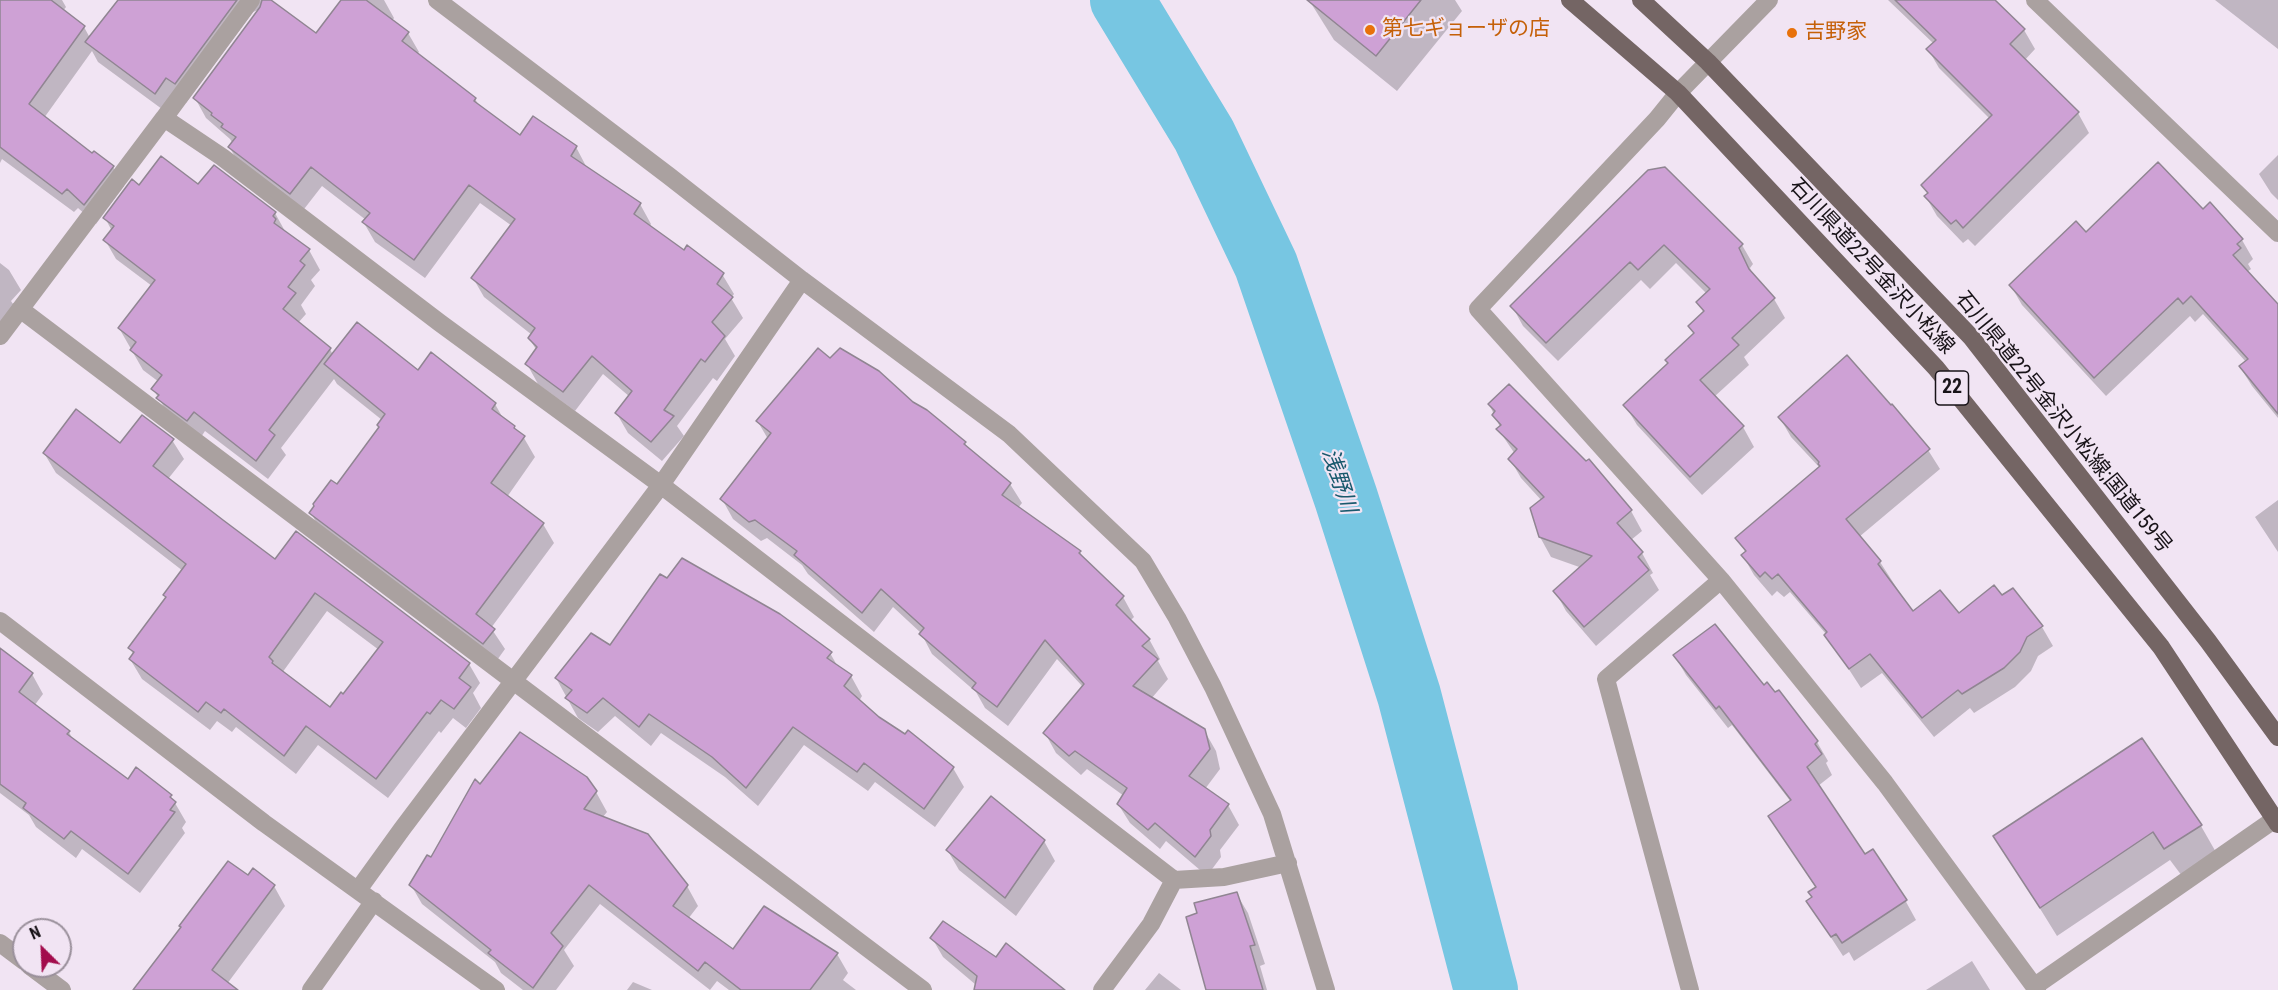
<!DOCTYPE html>
<meta charset="utf-8">
<style>
body{margin:0}
#map{position:relative;width:2278px;height:990px;overflow:hidden;background:#f1e4f3;font-family:"Roboto Condensed",sans-serif}
canvas{display:block}
.north{position:absolute;left:12px;top:918px;width:60px;height:60px;box-sizing:border-box;background:#f1e4f3;border:2px solid #9a909b;border-radius:50%;rotate:336deg;font-size:16px;font-weight:700;line-height:24px;text-align:center;color:#181318}
.north::after{content:'';display:block;margin:auto;width:21px;height:27px;background:#a20c4c;clip-path:polygon(50% 0,100% 100%,50% 72%,0 100%)}
</style>
<div id="map">
<canvas width="2278" height="990"></canvas>
<div class="north">N</div>
</div>
<script>
const g = document.querySelector('canvas').getContext('2d');
g.lineJoin = 'round';
function paint(path, color) { g.fillStyle = color; g.fill(path, 'evenodd'); }
function stroke(path, color, width, dash) { g.strokeStyle = color; g.lineWidth = width; g.lineCap = dash ? 'butt' : 'round'; g.setLineDash(dash || []); g.stroke(path); }
function drawText(font, color, halo, rows, align = 'center') {
  g.font = font + ' "Roboto Condensed","Noto Sans JP",sans-serif'; g.lineWidth = 4.5; g.setLineDash([]); g.textBaseline = 'middle'; g.strokeStyle = halo; g.fillStyle = color; for (const [text, x, y, turn = 0] of rows) {
    g.save(); g.translate(x, y); g.rotate((+turn || 0) * Math.PI / 180); g.textAlign = isNaN(turn) ? turn : align; if (halo) g.strokeText(text, 0, 0); g.fillText(text, 0, 0); g.restore();
  }
}
const shadow = new Path2D(`
 M0,0H62L66,7L63,11L84,27L90,38L120,0H269L316,35L342,0H384L394,18L392,21L408,33L419,52L417,54L475,99L480,107L520,137L533,118L576,147L587,168L640,204L651,224L649,227L684,252L722,274L734,294L731,298L743,318L725,339L735,356L717,381L713,378L677,426L684,436L662,461L628,433L617,414L630,397L603,374L575,411L538,384L527,364L537,351L529,338L532,335L484,297L473,278L512,226L480,203L425,278L375,242L364,223L366,220L322,186L301,213L241,167L230,148L233,144L230,139L206,118L195,98L260,9L253,12L186,103L178,97L166,112L98,62L92,51L44,118L92,155L113,167L124,186L96,224L78,208L74,212L2,159L0,163Z
 M1309,0H1455L1462,11L1397,91L1334,40Z
 M1888,0H1984L2024,30L2035,49L2024,61L2078,113L2089,133L1975,246L1968,239L1963,243L1937,216L1926,197L1928,195L1923,185L1990,119L1939,68L1928,49L1934,44Z
 M2215,0H2278V49Z
 M2278,155V200L2271,193L2259,174Z
 M1649,171L1742,245L1753,264L1750,268L1753,275L1774,299L1785,318L1744,357L1749,365L1714,397L1743,427L1754,447L1702,495L1637,425L1625,405L1669,364L1695,335L1690,326L1704,313L1698,302L1707,294L1676,263L1650,289L1641,280L1558,361L1523,326L1512,306Z
 M198,186L275,213L286,233L309,250L320,270L311,280L315,286L301,305L306,314L298,323L330,349L333,355L418,372L495,404L504,420L524,438L535,457L507,497L543,524L554,543L491,628L505,649L495,663L322,533L311,513L337,486L380,429L382,420L337,384L334,379L281,448L286,455L268,479L205,431L199,440L170,417L153,389L159,382L143,370L119,328L152,286L116,259L105,240L112,231L105,218L140,187Z
 M2203,211L2242,240L2253,259L2248,264L2251,269L2247,272L2278,306V418L2252,386L2240,367L2246,362L2203,314L2195,322L2190,316L2106,396L2022,305L2011,286L2086,234Z
 M0,263L9,270L21,290L11,301L17,310L0,332Z
 M830,360L913,404L965,443L969,450L1010,484L1022,503L1018,508L1080,552L1084,560L1123,597L1134,617L1130,621L1149,639L1160,659L1158,661L1168,679L1151,699L1204,730L1216,751L1220,769L1205,789L1228,805L1239,825L1220,850L1221,857L1207,876L1166,841L1160,849L1130,823L1118,804L1124,796L1087,769L1081,775L1056,753L1045,733L1083,687L1057,659L1008,726L985,708L976,692L932,654L921,633L893,607L874,632L808,574L802,565L767,538L761,541L733,519L722,499L768,439L758,422Z
 M1489,404L1586,463L1589,461L1631,511L1642,531L1631,540L1642,553L1653,573L1650,575L1659,590L1596,646L1566,611L1555,591L1582,568L1551,557L1540,537L1542,501L1521,478L1510,459L1515,454L1498,429L1500,427Z
 M1780,418L1928,450L1940,469L1859,537L1880,562L1913,613L1958,615L2002,597L2013,590L2042,627L2053,646L2038,656L2031,671L2015,687L1974,713L1970,708L1934,737L1882,673L1861,688L1826,634L1790,592L1784,597L1777,591L1772,596L1754,575L1743,556L1746,553L1737,538L1820,468L1791,437Z
 M172,440L184,459L168,479L276,561L469,664L480,683L473,693L481,708L466,728L453,718L441,733L439,731L388,798L318,745L296,774L236,727L232,732L217,721L210,730L142,679L130,659L134,655L129,648L167,599L165,595L183,571L56,473L44,453ZM327,611L379,650L344,696L330,709L282,673Z
 M2278,500V552L2255,517Z
 M611,647L830,653L838,667L851,676L862,696L859,701L878,718L953,768L964,787L935,827L875,782L868,791L804,745L758,806L725,777L661,733L651,746L615,716L598,732L578,718L556,678Z
 M0,656L32,674L43,694L34,706L69,732L73,740L128,781L170,796L175,803L186,822L182,828L185,833L140,893L82,849L76,858L36,827L29,815L0,793Z
 M1675,656L1763,687L1817,742L1828,761L1826,763L1832,775L1818,786L1864,856L1905,900L1916,920L1854,961L1849,952L1843,956L1808,902L1814,898L1816,888L1770,816L1791,802L1732,725L1728,728L1686,675Z
 M2141,741L2201,826L2217,854L2182,876L2170,860L2057,936L1995,836Z
 M481,786L596,792L607,812L602,818L687,886L698,906L688,919L733,951L837,954L848,973L843,980L856,990H729L717,981L710,990L600,904L564,950L574,966L556,990H523L501,973L495,962L422,904L411,885L431,859Z
 M1044,841L1055,861L1016,916L959,870L948,851Z
 M248,877L274,886L285,906L224,988L226,990H135L182,928Z
 M1236,893L1248,913L1265,964L1260,966L1267,990H1207Z
 M932,938L996,959L1056,990H982L943,957Z
 M1972,961L1990,990H1926Z
 M1159,973L1181,990H1145Z
 M633,982L652,990H627Z`);
const river = new Path2D(`
 M1122,0L1204,135L1266,265L1346,498L1409,695L1486,990`);
const building = new Path2D(`
 M0,0H51L85,26L29,104L92,153L94,151L114,166L84,205L67,189L62,194L0,147Z
 M118,0H237L175,84L166,78L155,94L85,42Z
 M262,0H271L316,33L341,0H366L409,32L402,41L476,98L474,101L520,135L533,116L577,146L571,156L641,203L634,214L684,250L687,245L724,273L717,284L733,297L712,322L725,336L705,362L701,359L664,410L674,416L651,442L615,413L632,391L592,356L563,392L525,364L537,347L528,338L535,328L471,278L515,219L469,185L414,260L362,222L370,213L311,167L290,194L228,147L236,137L221,127L223,124L211,115L212,113L193,98L260,7Z
 M1307,0H1421L1376,56Z
 M1895,0H1995L2025,29L2010,44L2079,112L1963,228L1956,220L1951,224L1924,196L1928,193L1921,185L1992,115L1926,49L1936,40Z
 M161,156L198,184L214,165L276,212L273,216L276,219L274,223L310,249L300,261L305,265L288,287L296,293L283,309L331,348L269,430L275,435L256,461L194,412L187,421L156,398L159,395L151,389L162,375L130,350L136,342L118,328L155,280L103,240L114,226L103,218L132,179L139,185Z
 M2158,162L2203,209L2210,202L2243,239L2237,244L2241,248L2233,255L2278,304V414L2239,366L2248,359L2191,296L2183,304L2178,298L2094,378L2009,285L2076,221L2086,232Z
 M1665,167L1743,244L1739,248L1749,269L1775,298L1732,338L1739,345L1700,380L1744,426L1690,477L1623,405L1668,363L1665,360L1694,333L1688,326L1704,311L1696,302L1710,289L1664,245L1638,270L1630,262L1546,343L1510,306L1648,170Z
 M357,322L418,370L431,352L496,403L492,409L515,426L514,428L525,436L491,483L544,523L476,614L495,629L483,644L309,513L314,506L313,504L331,480L337,484L379,427L377,425L385,414L324,364Z
 M818,348L830,358L840,348L879,371L913,402L927,410L966,442L964,444L1011,483L1002,495L1081,551L1079,553L1124,596L1116,605L1150,639L1142,646L1158,659L1133,686L1205,729L1210,749L1189,776L1229,804L1210,830L1211,836L1195,857L1155,823L1148,830L1117,804L1127,788L1075,751L1069,756L1043,733L1084,684L1045,640L997,707L972,688L976,683L919,634L924,628L881,589L862,613L794,555L797,551L755,520L749,522L720,499L771,433L756,421Z
 M1847,355L1891,405L1892,404L1930,449L1846,519L1881,561L1878,564L1913,611L1940,590L1959,613L1994,585L2002,595L2013,588L2043,626L2027,637L2020,652L2004,668L1962,694L1958,690L1922,718L1870,654L1849,669L1824,635L1827,632L1778,574L1772,579L1765,572L1760,577L1741,555L1746,551L1735,538L1820,466L1818,464L1819,462L1778,417Z
 M1509,384L1586,461L1589,459L1632,510L1617,523L1643,552L1638,557L1649,570L1584,627L1553,591L1592,556L1539,537L1530,508L1544,497L1508,459L1517,449L1496,429L1501,425L1492,415L1495,411L1488,404Z
 M76,409L120,443L142,415L174,439L153,466L223,520L275,559L296,531L470,663L459,678L471,687L454,709L441,700L430,714L427,712L376,779L306,726L284,756L224,709L221,713L206,702L198,712L129,659L134,652L128,648L166,597L163,595L186,564L43,453ZM315,593L383,642L343,694L341,692L330,707L272,663L273,661L269,657Z
 M682,558L780,614L832,652L827,658L852,675L844,686L879,717L905,734L908,730L954,767L924,809L864,763L857,772L793,727L746,788L712,757L649,714L639,727L603,698L587,713L565,698L572,690L555,678L591,633L610,645L660,574L667,578Z
 M1715,624L1764,685L1767,682L1775,692L1779,690L1818,741L1815,744L1822,754L1807,767L1865,854L1873,849L1907,900L1842,943L1836,934L1831,937L1806,901L1812,897L1808,892L1816,887L1768,816L1791,800L1719,706L1716,709L1673,655Z
 M0,648L33,673L19,692L70,731L67,734L128,779L136,767L172,795L170,797L176,802L170,810L175,812L128,874L71,831L64,839L23,808L26,803L0,784Z
 M520,732L587,777L597,791L584,809L648,834L688,885L673,906L733,949L764,906L838,953L810,990H741L705,962L698,971L589,885L551,933L563,946L533,988L488,953L491,950L409,885L427,855L431,857L475,779L480,784Z
 M2142,738L2202,825L2164,849L2153,832L2040,908L1993,836Z
 M991,796L1045,840L1005,898L946,850Z
 M228,861L248,875L253,868L275,885L212,970L238,990H133L181,927L179,926Z
 M1237,892L1255,945L1250,946L1263,990H1206L1186,917L1197,913L1194,903Z
 M943,921L996,957L1006,943L1065,990H974L977,976L930,938Z`);
const minor = new Path2D(`
 M437,0L669,176L802,280L1009,434L1143,561L1177,618L1213,687L1272,814L1326,990
 M1769,0L1678,93L1657,119L1478,309L1721,580L1885,783L2037,990
 M2035,0L2278,233
 M164,118L251,0
 M20,309L923,990
 M0,336L164,118L222,157L440,323L661,485L1174,880L1224,877L1288,863
 M0,621L264,823L496,990
 M358,890L402,829L661,485L802,280
 M0,943L24,961
 M30,966L62,990
 M2035,986L2275,819
 M311,990L374,901
 M1102,990L1151,924L1174,880
 M1690,990L1606,679L1721,580`);
const major = new Path2D(`
 M1570,0L1678,93L1936,368L2161,647L2278,824
 M1641,0L1708,62L1971,337L2208,641L2278,737`);
const markers = [
 [1370,30,6,"#e8710a"],
 [1792,33,6,"#e8710a"]
];
const shields = [
 [1952,388,33]
];
const shieldNames = [
 ["22",1952,388]
];
const foodNames = [
 ["第七ギョーザの店",1382,30],
 ["吉野家",1804,33]
];
const streetNames = [
 ["石川県道22号金沢小松線",1871,267,47],
 ["石川県道22号金沢小松線;国道159号",2063,423,51]
];
const waterNames = [
 ["浅野川",1338,481,72]
];
paint(shadow, '#0003');
stroke(river, '#77c6e2', 64);
paint(building, '#cea1d5');
stroke(building, '#908592', 1.5);
stroke(minor, '#aaa1a0', 18);
stroke(major, '#746564', 18);
for (const [x, y, r, color] of markers) { const dot = new Path2D(); dot.arc(x, y, r, 0, 2 * Math.PI); g.fillStyle = color; g.fill(dot); stroke(dot, '#f1e4f3', 2); }
for (const [x, y, w] of shields) { const box = new Path2D(); box.roundRect(x - w / 2, y - 17, w, 34, 4.5); g.fillStyle = '#f1e4f3'; g.fill(box); stroke(box, '#181318', 1.5); }
drawText('bold 20px', '#181318', null, shieldNames);
drawText('21px', '#c56008', '#f1e4f3', foodNames, 'left');
drawText('21px', '#181318', '#f1e4f3', streetNames);
drawText('italic 22px', '#19596d', '#f1e4f3', waterNames);
</script>
